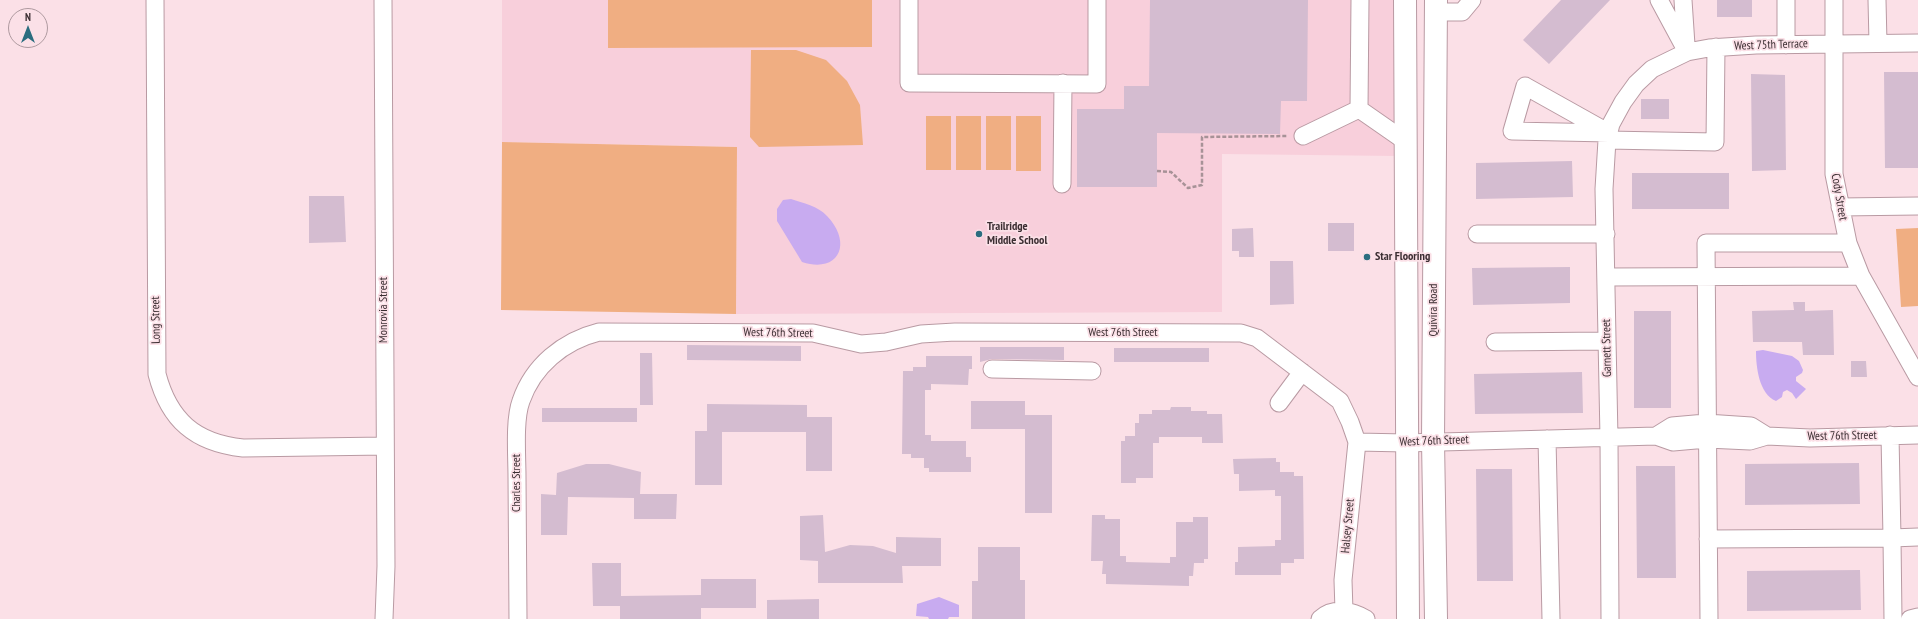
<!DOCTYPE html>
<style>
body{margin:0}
#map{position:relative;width:1918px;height:619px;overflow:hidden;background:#fbe0e7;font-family:"PT Sans Narrow",sans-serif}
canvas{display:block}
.north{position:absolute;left:8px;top:8px;width:40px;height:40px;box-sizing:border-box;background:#fbe0e7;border:1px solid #ae999f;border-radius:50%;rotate:0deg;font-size:11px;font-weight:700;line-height:16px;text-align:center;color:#3b2e32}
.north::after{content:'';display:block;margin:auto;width:14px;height:18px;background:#2b6d7f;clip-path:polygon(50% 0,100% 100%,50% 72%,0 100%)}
</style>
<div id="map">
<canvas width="1918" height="619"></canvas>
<div class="north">N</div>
</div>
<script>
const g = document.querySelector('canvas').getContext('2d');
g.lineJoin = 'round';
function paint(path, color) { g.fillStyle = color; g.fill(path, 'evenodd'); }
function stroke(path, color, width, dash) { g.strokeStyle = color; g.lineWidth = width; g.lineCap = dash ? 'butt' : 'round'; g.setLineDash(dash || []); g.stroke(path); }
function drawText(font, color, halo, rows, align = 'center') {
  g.font = font + ' "PT Sans Narrow",sans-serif'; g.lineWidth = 3.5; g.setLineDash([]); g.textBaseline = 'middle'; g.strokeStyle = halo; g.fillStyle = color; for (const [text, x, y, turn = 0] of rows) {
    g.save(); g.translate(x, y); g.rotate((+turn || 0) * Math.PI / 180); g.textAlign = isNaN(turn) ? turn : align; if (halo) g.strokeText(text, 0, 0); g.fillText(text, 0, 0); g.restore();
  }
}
const built = new Path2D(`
 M502,0H1393L1395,19L1397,156L1222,154V312L736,314L737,147L502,142Z`);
const green = new Path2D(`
 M608,0H872V47L608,48Z
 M751,50H796L826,60L847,81L860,105L863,145L759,147L750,137Z
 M926,116H951V170H926Z
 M956,116H981V170H956Z
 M986,116H1011V170H986Z
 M1016,116H1041V171H1016Z
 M502,142L737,147L736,314L501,310Z
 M1918,228V306L1901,307L1896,229Z`);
const water = new Path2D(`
 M791,199C803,203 818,206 827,216C853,243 839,274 802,262L777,221V209L783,200Z
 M1763,350L1792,356L1799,361L1803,370L1802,373L1796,377V381L1806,389L1796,399L1792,393L1787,390L1783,392L1782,397L1776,401C1759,394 1756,367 1756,351Z
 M939,597L959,605V617H949L948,619H929L928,617L916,616L917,604Z`);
const building = new Path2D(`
 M1150,0H1308L1307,101H1281L1280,134L1157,133V187H1077V109H1124V86H1149Z
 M1561,0H1610L1549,64L1523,40Z
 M1717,0H1752V17H1717Z
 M1884,72H1918V168H1885Z
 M1751,74L1785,75L1786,170L1752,171Z
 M1641,99H1669V119H1641Z
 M1572,161L1573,197L1476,199V163Z
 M1632,173H1729V209H1632Z
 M309,196H344L346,242L309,243Z
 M1328,223H1354V251H1328Z
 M1253,228L1254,257H1239V251H1232V229Z
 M1270,261H1293L1294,304L1270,305Z
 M1570,267V303L1473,305L1472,268Z
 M1793,302H1805V311L1833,310L1834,355H1803L1802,342H1753L1752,311L1794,310Z
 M1634,311H1671V408H1634Z
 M687,345L801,346V361L687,360Z
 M980,347H1064V360L992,359L980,362Z
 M1114,348H1209V362H1114Z
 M640,353H652L653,405H640Z
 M926,356H972V369H969L968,385L931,384V390H925V435H931V441H966V457H971V472H929V468H924V458H911V454H902L903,371H913V367H926Z
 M1851,361H1866L1867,377H1851Z
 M1582,372L1583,413L1475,414L1474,374Z
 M971,401H1025V415H1052V513H1025V429H971Z
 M707,404L807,405V417H832V471H806V432H722V485H695V431H707Z
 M1171,407H1191V411H1207V414H1222L1223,443H1202V437H1159V443H1153V478H1136V483H1121V441H1125V436H1135V423H1139V414H1152V410H1170Z
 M542,408H637V422H542Z
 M1276,458V462H1280V472H1294V476H1303L1304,559H1294V563H1281V575H1235V562H1238V547L1275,546V540H1281V496H1275V490L1239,491V474H1234L1233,459Z
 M1859,463L1860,504L1745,505V464Z
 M586,464H609L641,472L640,494H677L676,519H634V498L568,497L567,535H541V494L556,495L557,473Z
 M1636,466H1675L1676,578H1637Z
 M1476,469H1512L1513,581H1477Z
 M823,515L825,552L850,545L873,546L896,553V537L941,538V566H902L903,583H818V561L800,560V516Z
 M1092,515H1105V519H1120V556H1126V562L1170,563V557H1176V522H1193V517H1208V559H1204V563H1194L1193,576H1189V586L1106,584V574H1102L1103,561H1091Z
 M978,547H1020V580H1025V619H972V581H978Z
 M592,563H621V596L701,595V579H756V608H701V619H620V606H593Z
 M1860,570L1861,610L1747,611V571Z
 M819,599V619H767V600Z`);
const path = new Path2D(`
 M1157,171L1171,172L1188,188L1202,185V137L1288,136`);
const minor = new Path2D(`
 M155,0L157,374C169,420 195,443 243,448L385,446
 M383,0L386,566L384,619
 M909,0V83L1097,84V0
 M1360,0L1359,109L1405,141
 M1659,0L1687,52
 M1683,0L1686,45
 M1834,0V174L1848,243L1861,276L1918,377
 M1877,0L1878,43
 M1436,12H1462L1472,0
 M1786,45V0
 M1525,86L1609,133L1512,131Z
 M1303,136L1359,109
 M1607,140L1715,142L1716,47
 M1062,184L1063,83
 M1840,207L1918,206
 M1477,234H1606
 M1606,277L1861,276
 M1495,342L1607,341
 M992,369L1092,371
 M1279,403L1302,372
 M1656,436L1672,426L1706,423L1751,426L1767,436
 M1547,439L1551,619
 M1357,442L1406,443L1656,436L1673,442L1707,439L1750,441L1767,436L1810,438L1918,435
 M1708,539L1892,538L1890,435
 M518,619C518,572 517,524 517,477C517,456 514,420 521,401C533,366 563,341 599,332L813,333L861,344L886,342L921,334L955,332L1241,333L1257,338L1340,401L1350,422L1357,442L1343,580L1344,611
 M1320,619C1333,607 1352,610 1366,619
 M1610,619L1609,438L1604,189L1607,140L1611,124L1623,102L1636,84L1652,69L1687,52L1709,48L1756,45L1918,43
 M1709,619L1706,243H1848
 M1893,619L1892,538L1918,537
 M1910,619L1918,617`);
const major = new Path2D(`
 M1405,0L1408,619
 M1436,0L1433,441L1436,619`);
const markers = [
 [979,234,4,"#2b6d7f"],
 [1367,257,4,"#2b6d7f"]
];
const streetNames = [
 ["West 75th Terrace",1771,45,-2],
 ["Cody Street",1839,197,80],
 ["Monrovia Street",384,310,-90],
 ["Quivira Road",1434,310,-90],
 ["Long Street",156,320,-91],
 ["West 76th Street",778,333,1],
 ["West 76th Street",1123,333],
 ["Garnett Street",1607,348,-91],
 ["West 76th Street",1842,436,-1],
 ["West 76th Street",1434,441,-2],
 ["Charles Street",517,483,-90],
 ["Halsey Street",1348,526,-85]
];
const poiNames = [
 ["Trailridge",987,227],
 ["Middle School",987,241],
 ["Star Flooring",1375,257]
];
paint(built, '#f8cfdb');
paint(green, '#f0ae82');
paint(water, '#c8abf0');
paint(building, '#d4bcd0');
stroke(minor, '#b99aa3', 19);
stroke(major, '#b99aa3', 24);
stroke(path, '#a79297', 2.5, [4, 2]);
stroke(minor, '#fff', 17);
stroke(major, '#fff', 22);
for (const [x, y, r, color] of markers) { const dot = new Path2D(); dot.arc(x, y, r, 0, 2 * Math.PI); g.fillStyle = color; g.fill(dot); stroke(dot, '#fbe0e7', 1.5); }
drawText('12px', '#3b2e32', '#fbe0e7', streetNames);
drawText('bold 12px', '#3b2e32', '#fbe0e7', poiNames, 'left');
</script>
